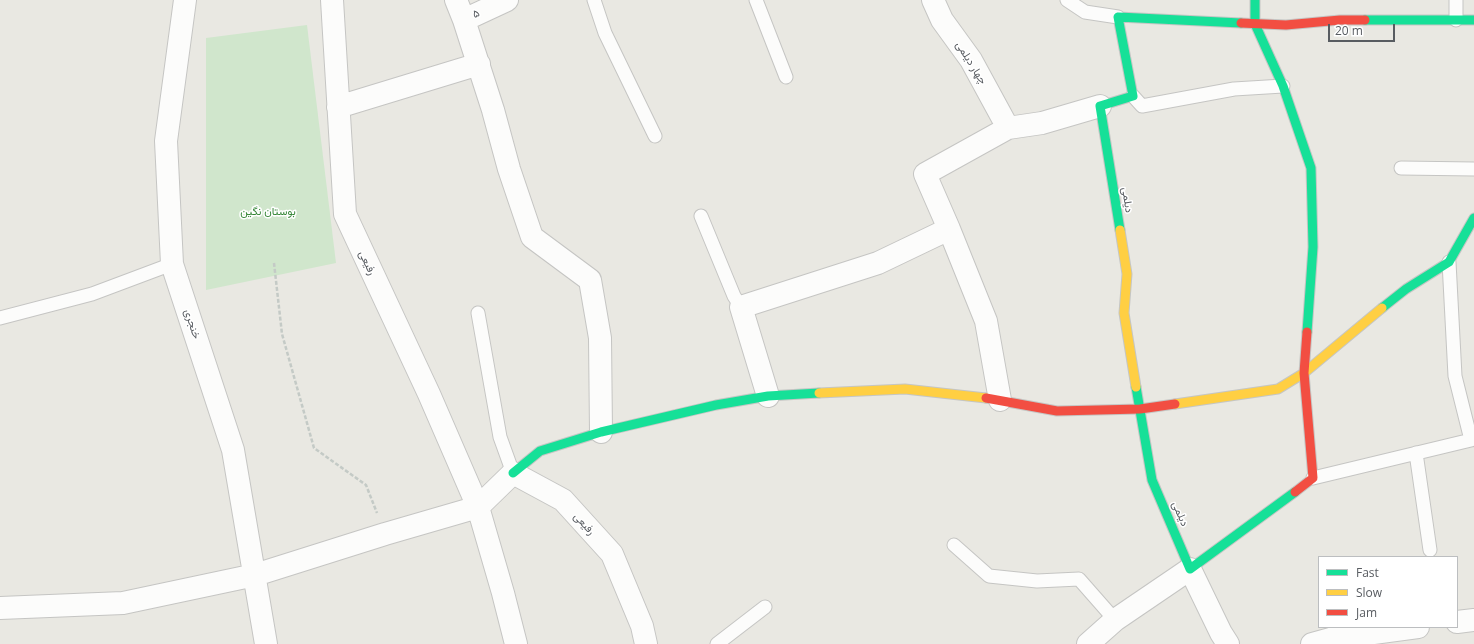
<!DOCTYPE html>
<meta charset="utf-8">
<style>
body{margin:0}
#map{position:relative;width:1474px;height:644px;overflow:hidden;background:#e9e8e2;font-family:"Open Sans",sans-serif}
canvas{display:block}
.legend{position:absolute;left:1318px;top:556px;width:140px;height:72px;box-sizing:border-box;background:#fff;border:1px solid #bcbec0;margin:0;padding:5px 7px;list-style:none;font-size:12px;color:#585c61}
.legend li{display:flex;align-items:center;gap:8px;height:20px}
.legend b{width:20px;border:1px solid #bcbec0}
.scale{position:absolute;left:1328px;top:24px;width:67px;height:18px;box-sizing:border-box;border:2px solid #585c61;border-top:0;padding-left:5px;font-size:12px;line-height:14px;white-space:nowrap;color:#585c61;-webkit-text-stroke:3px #fff;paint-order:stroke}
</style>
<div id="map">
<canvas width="1474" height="644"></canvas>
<ul class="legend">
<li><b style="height:5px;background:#16e098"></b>Fast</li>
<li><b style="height:5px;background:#ffcf43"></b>Slow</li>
<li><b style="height:5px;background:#f24e42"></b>Jam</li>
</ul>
<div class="scale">20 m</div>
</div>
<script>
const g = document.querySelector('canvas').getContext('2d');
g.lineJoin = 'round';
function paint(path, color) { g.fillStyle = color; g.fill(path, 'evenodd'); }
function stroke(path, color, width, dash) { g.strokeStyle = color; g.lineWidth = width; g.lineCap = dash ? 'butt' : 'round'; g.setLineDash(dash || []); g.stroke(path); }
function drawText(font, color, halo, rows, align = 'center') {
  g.font = font + ' "Open Sans",Vazirmatn,sans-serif'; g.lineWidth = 3; g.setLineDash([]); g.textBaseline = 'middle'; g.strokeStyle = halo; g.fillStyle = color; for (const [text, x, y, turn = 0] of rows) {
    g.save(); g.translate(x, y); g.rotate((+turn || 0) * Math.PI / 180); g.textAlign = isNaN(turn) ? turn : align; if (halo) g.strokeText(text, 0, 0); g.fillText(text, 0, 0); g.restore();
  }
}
const green = new Path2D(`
 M307,25L336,263L206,290V38Z`);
const path = new Path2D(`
 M274,263L282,334L314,448L366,485L377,513`);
const lane = new Path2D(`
 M594,0L605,33L655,136
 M756,0L786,77
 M1067,0L1085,12L1118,17
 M1456,20V0
 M1133,96L1142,106L1234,89L1283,86
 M1401,168L1474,169
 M701,216L734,296L741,307
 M478,313L500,437L513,473
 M0,318L92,294L172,264
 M1416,453L1430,550
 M1313,478L1471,440L1455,376L1449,262
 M954,545L989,576L1037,581L1079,579L1115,620
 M717,644L765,607`);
const street = new Path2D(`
 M185,0L166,141L172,264L233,450L266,644
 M332,0L345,214L429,394L478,507L503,593L516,644
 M456,0L464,20L507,0
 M933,0L942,20L971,60L1008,128
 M464,20L493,110L509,169L532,237L590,280L600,338L601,432
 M338,107L479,64
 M949,229L925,174L1008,128L1042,123L1100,106
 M768,396L741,307L878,263L949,229L986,321L1000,400
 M0,608L123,603L255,575L385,534L478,507L513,473L563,500L612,554L642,626L646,644
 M1457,622L1474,620
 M1088,644L1115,620L1190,569L1221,633L1228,644
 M1312,644L1330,639L1418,627`);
const fast = new Path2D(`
 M1255,0V24L1283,86L1311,168L1313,247L1307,332
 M1365,20H1474
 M1120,230L1100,106L1133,96L1118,17L1241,23
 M1382,308L1406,289L1449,262L1474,218
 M1136,387L1152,480L1190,569L1295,492
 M513,473L540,451L601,432L716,405L768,396L819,393`);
const slow = new Path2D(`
 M1120,230L1127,274L1124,313L1136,387
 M819,393L905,389L986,398
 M1175,404L1278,389L1304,373L1382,308`);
const jam = new Path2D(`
 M1241,23L1286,25L1340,20H1365
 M986,398L1057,411L1140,409L1175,404
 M1295,492L1313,478L1304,373L1307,332`);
const streetNames = [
 ["۵",476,14,-25],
 ["چهار دیلمی",971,63,58],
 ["دیلمی",1127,200,81],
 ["رفیعی",367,263,65],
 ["خنجری",192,324,72],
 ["دیلمی",1180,514,67],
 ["رفیعی",584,524,47]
];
const parkNames = [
 ["بوستان نگین",268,212]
];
paint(green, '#d0e6cc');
stroke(lane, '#c5c5c3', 15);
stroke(street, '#c5c5c3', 24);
stroke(fast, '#c5c6c4', 11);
stroke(slow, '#c5c6c4', 11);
stroke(jam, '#c5c6c4', 11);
stroke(path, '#c4cac6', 2.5, [4, 2]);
stroke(lane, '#fcfcfb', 13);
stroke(street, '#fcfcfb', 22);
stroke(fast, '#16e098', 9);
stroke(slow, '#ffcf43', 9);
stroke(jam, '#f24e42', 9);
drawText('11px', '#585c61', '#fff', streetNames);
drawText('11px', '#338535', '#fff', parkNames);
</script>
